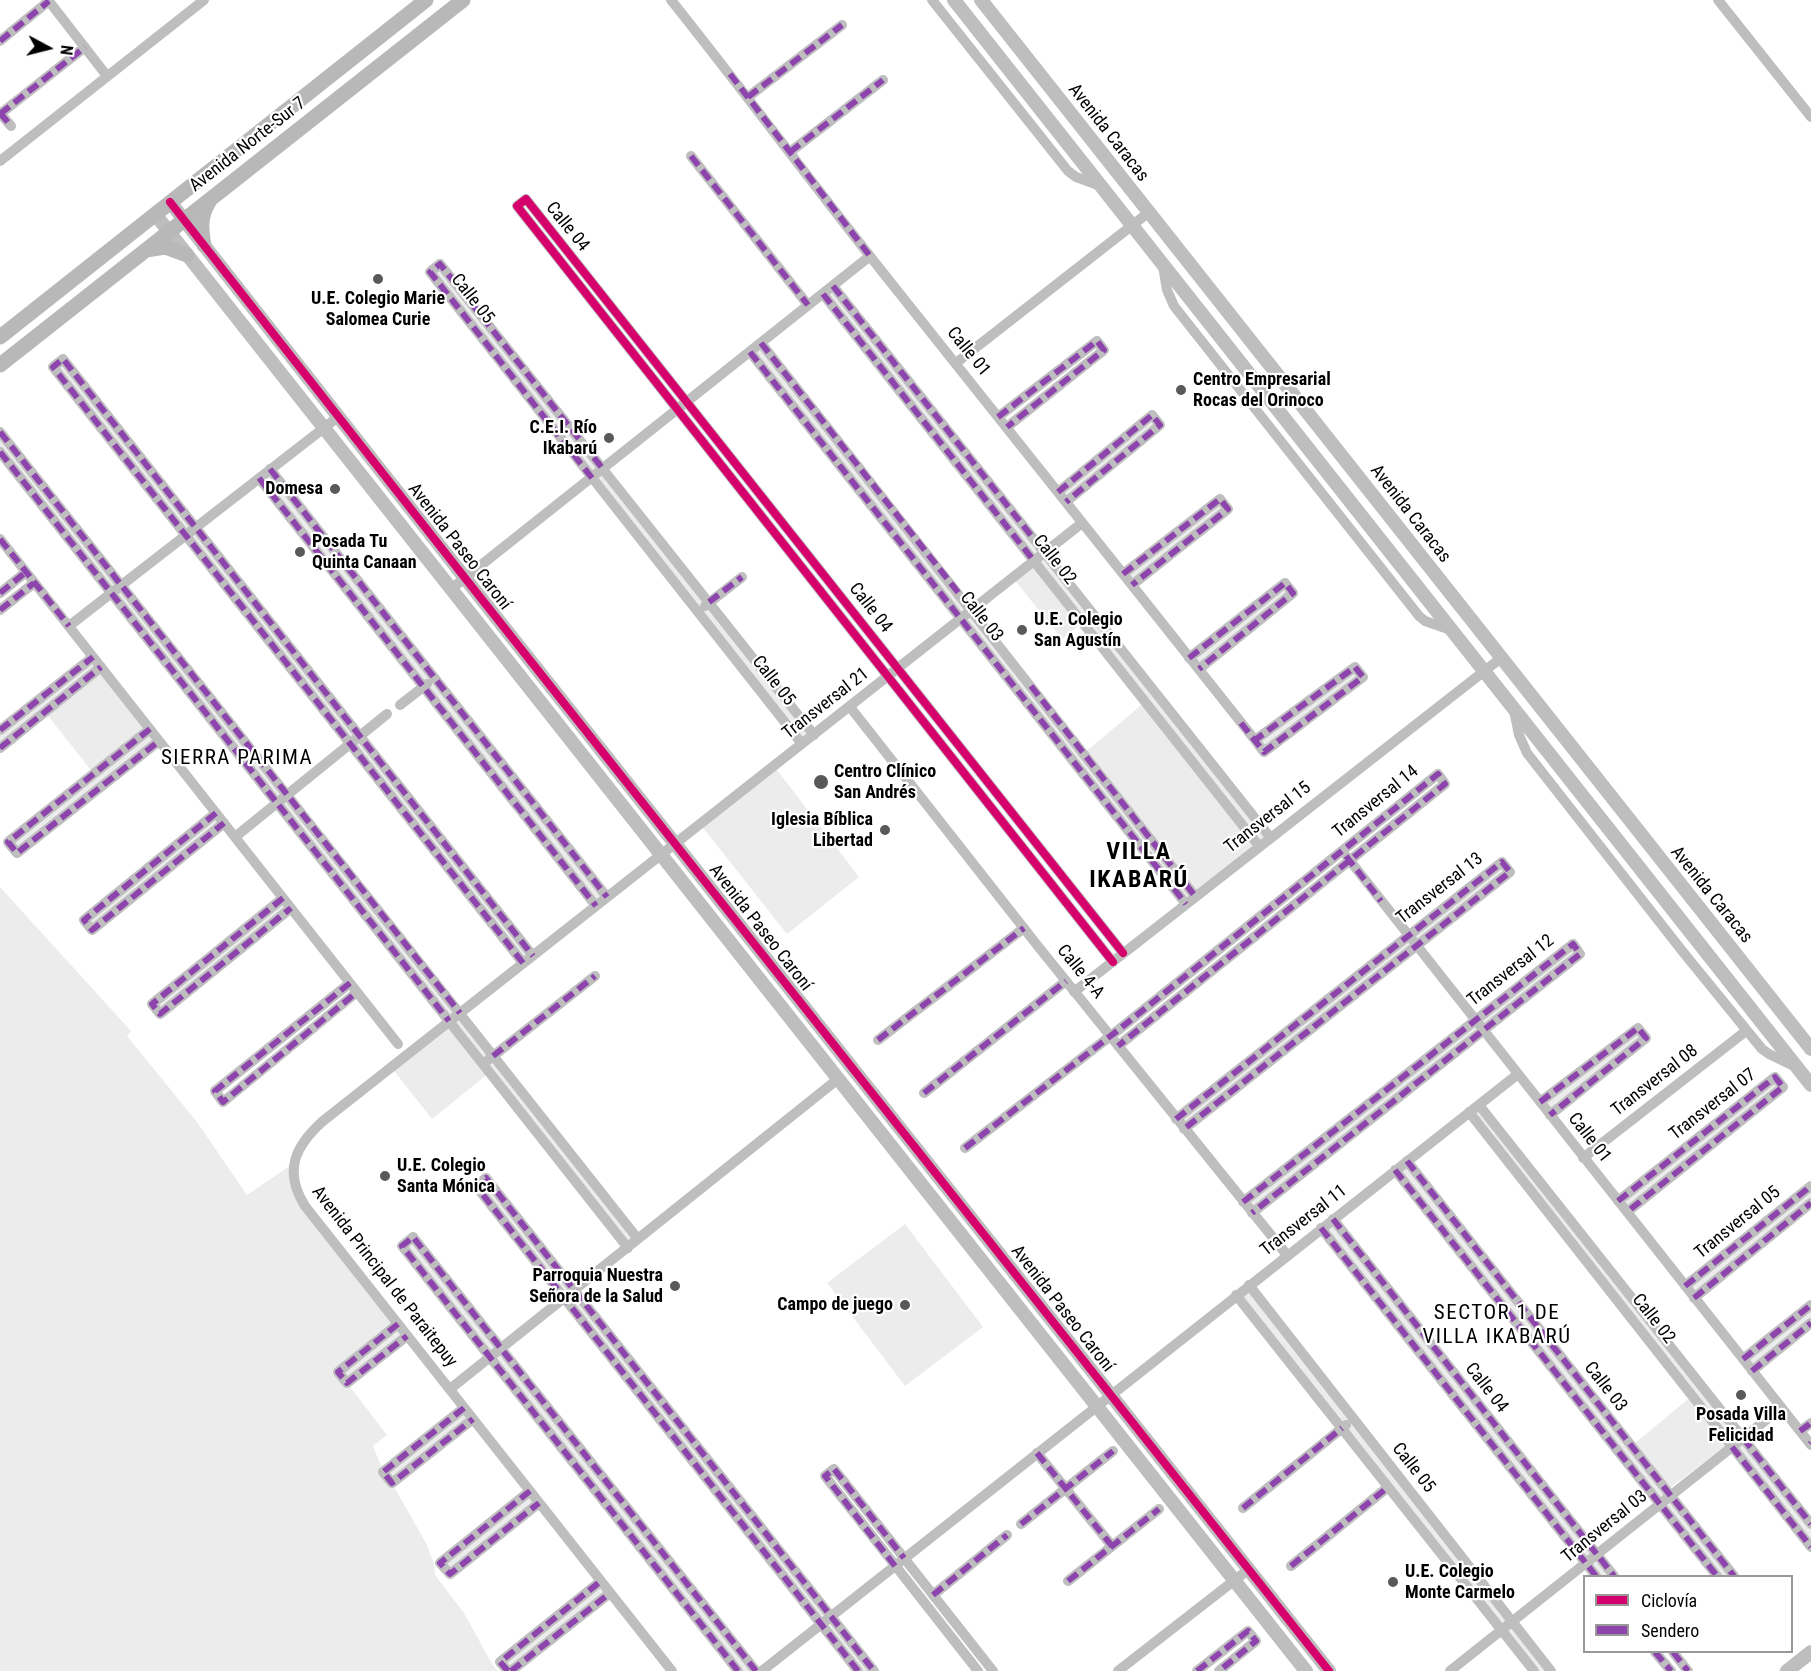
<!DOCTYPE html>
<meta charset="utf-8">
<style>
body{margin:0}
#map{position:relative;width:1811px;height:1671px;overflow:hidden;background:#fff;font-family:"Roboto Condensed",sans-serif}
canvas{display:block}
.legend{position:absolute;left:1583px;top:1575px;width:210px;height:78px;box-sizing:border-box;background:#fff;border:2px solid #999;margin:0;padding:8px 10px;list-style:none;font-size:18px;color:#000}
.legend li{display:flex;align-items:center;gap:12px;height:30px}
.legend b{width:30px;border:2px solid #999}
.north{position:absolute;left:18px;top:18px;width:60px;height:60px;-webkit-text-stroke:4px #fff;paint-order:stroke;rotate:97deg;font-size:16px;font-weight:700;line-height:24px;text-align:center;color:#000}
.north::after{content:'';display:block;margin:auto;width:21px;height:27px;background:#000;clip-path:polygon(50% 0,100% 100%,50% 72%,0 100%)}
</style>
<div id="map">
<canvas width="1811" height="1671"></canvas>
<ul class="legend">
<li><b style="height:8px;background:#d6006c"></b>Ciclovía</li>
<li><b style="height:8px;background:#8e44ad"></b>Sendero</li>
</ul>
<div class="north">N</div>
</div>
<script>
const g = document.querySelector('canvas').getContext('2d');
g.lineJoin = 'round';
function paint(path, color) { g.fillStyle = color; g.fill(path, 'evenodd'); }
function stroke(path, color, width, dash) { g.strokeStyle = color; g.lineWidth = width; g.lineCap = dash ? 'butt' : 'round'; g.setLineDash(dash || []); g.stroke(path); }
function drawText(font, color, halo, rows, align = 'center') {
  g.font = font + ' "Roboto Condensed",sans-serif'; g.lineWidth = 4.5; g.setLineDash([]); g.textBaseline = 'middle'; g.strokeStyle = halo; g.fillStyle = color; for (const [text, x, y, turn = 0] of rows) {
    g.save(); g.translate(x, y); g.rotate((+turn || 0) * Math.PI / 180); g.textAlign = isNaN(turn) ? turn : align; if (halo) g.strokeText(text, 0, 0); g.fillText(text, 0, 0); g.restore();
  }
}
const green = new Path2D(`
 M440,264L814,735L802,744L430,272Z
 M833,286L1270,837L1185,904L750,352L761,343L1084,753L1145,702L1082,623L1062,639L1013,578L1034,561L823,294Z
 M63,359L533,956L523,963L53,367Z
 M1152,415L1160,425L1066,501L1058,491Z
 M0,432L638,1239L628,1247L489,1073L432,1119L391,1067L449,1022L0,452Z
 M270,469L607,897L596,906L259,478Z
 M1220,499L1228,509L1132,585L1124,574Z
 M1285,583L1293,593L1199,669L1190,658Z
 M93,657L159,741L17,853L8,842L94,774L45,712L0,748V730Z
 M1355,667L1363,677L1264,752L1256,741Z
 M774,766L859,877L787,934L700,824Z
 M216,813L224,823L92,930L84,920Z
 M1502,862L1510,872L1184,1129L1176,1119Z
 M0,887L131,1031L127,1036L197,1122L247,1195L294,1163L297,1190L407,1336L347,1383L387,1435L373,1446L383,1471L464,1408L473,1419L392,1483L427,1545L434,1564L435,1575L464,1613L492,1664L498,1671H0Z
 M283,898L291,908L160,1014L152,1004Z
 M1573,944L1580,954L1251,1213L1243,1202Z
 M1638,1028L1646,1038L1550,1115L1540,1103Z
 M1775,1077L1783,1087L1627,1212L1618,1201Z
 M1479,1105L1811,1524V1547L1469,1112Z
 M1407,1161L1734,1576H1717L1395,1170Z
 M486,1178L874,1671H858L476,1186Z
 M1811,1186V1203L1694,1298L1685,1286Z
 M1333,1219L1614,1576H1596L1322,1228Z
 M905,1224L983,1327L905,1386L827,1283Z
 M413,1237L756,1671H738L402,1246Z
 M1249,1285L1551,1671H1534L1236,1295Z
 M1811,1305V1323L1752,1370L1743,1359Z
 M1688,1399L1725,1446L1670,1488L1635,1443Z
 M530,1491L539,1503L450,1574L440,1563Z
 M601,1581L610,1593L511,1671L500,1662Z`);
const minor = new Path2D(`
 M48,0L107,76
 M671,0C746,94 817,190 892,284C1014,435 1134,588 1255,740L1264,752L1363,677L1355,667L1255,740
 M932,0L1068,171L1076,177L1101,186
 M1718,0L1811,117
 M0,41L49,1
 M748,97L842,25
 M0,113L11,126
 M0,114L85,47
 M790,152L883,80
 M691,156L808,305
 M0,161L204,0
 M1163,266L1167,290L1174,306L1419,616L1425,621L1451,630
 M833,286L1270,837
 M823,294L1259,846
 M761,343L1195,896
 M750,352L1186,904
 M956,363L1148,213
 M998,417L1097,341L1104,350L1007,427
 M0,432L638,1239
 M0,452L628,1248
 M270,469L607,897
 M259,478L596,906
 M1058,492L1152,415L1160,425L1066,502
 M0,539L398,1044
 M1123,574L1220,499L1228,509L1132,585
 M451,589L870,256
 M0,593L26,572
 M705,606L742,577
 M0,610L34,583
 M69,626L338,417
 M1189,658L1285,583L1293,593L1199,669
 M400,705L427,684
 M850,707L1037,945L1287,1255
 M1514,710L1519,735L1527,753L1683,952L1762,1049L1769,1054L1796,1067
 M150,729L8,842L17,853L159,741
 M0,730L93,657
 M802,744L430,272L440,264L814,735
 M0,748L101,667
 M216,813L84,920L92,930L224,823
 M235,837L387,714
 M1347,857L1811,1445
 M283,898L152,1004L160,1014L291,908
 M1113,962L517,206L526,199L1123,953
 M523,963L53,367L63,359L533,956
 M350,983L215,1091L223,1102L357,992
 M1074,992L1501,658
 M878,1040L1024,928
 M488,1060L595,976
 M924,1093L1066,981
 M1540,1102L1638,1028L1646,1038L1550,1115
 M1479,1105L1811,1524
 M1469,1112L1811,1547
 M1176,1119L1502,862L1510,872L1184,1129
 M965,1148L1117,1031L1438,774L1445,784L1118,1046
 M1583,1158L1746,1031
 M1407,1161L1734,1576
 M1395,1170L1717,1576
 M1618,1201L1775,1077L1783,1087L1627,1212
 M1243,1202L1573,944L1580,954L1252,1213
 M1333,1219L1614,1576
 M1321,1228L1596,1576
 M1249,1285L1551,1671
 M1685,1286L1811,1186
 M1236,1295L1534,1671
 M1694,1298L1811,1203
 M398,1324L338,1372L347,1383L407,1336
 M1743,1359L1811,1305
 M1752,1371L1811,1323
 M450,1389L838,1079
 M464,1408L383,1472L392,1483L473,1419
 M1800,1431L1811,1423
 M1037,1453L1112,1546
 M530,1491L440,1563L450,1574L539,1503
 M1243,1508L1346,1425
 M1021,1524L1113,1451
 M1291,1566L1388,1487
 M1068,1581L1159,1509
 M933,1595L1007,1535
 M1655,1652L1671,1671
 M1673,1652L1688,1671
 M508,1671L500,1662L601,1581
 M511,1671L610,1593
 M672,1671L305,1206C283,1171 295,1146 323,1121L1082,523
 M738,1671L402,1246L413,1237L756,1671
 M762,1671L1518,1074
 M858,1671L476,1186L486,1178L874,1671
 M978,1671L825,1476L834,1469L993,1671
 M1118,1671L1249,1569
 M1197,1671L1248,1631L1256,1641L1219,1671
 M1450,1671L1781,1408`);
const tertiary = new Path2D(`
 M954,0L1811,1085
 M981,0L1811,1049
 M170,202L465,578L1329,1671
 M155,214L1306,1671
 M1787,1671L1811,1652`);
const secondary = new Path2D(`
 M204,245C201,229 200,216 209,202
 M146,250L165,247L187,255
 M0,337L426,0
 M0,365L463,0`);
const quiet = new Path2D(`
 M0,41L49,1
 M730,74L870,256
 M748,97L842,25
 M0,113L11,126
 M0,114L85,47
 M790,152L883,80
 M691,156L808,305
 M833,286L1045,553
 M823,294L1034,561
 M761,343L972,610
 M750,352L1186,904
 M998,417L1097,341L1104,350L1007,427
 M0,432L460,1013
 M0,452L449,1021
 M270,469L607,897
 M259,478L596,906
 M592,478L430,272L440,264L603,469
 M1058,492L1152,415L1160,425L1066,502
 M0,539L69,626
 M1123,574L1220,499L1228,509L1132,585
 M0,593L26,572
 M709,602L742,577
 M0,610L34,583
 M1189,658L1285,583L1293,593L1199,669
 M1031,686L1195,896
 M1241,723L1264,752L1363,677L1355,667L1255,740
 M150,729L8,842L17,853L159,741
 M0,730L93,657
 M0,748L101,667
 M216,813L84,920L92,930L224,823
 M1346,856L1381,901
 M283,898L152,1004L160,1014L291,908
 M523,963L53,367L63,359L533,956
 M350,983L215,1091L223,1102L357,992
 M878,1040L1024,928
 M493,1056L595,976
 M924,1093L1066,981
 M1540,1102L1638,1028L1646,1038L1550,1115
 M1176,1119L1502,862L1510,872L1184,1129
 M965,1148L1117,1031L1438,774L1445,784L1118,1046
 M1407,1161L1734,1576
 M1395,1170L1717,1576
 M1618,1201L1775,1077L1783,1087L1627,1212
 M1243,1202L1573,944L1580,954L1252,1213
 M1333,1219L1614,1576
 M1321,1228L1596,1576
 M1685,1286L1811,1186
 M1694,1298L1811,1203
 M398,1324L338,1372L347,1383L407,1336
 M1743,1359L1811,1305
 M1752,1371L1811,1323
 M464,1408L383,1472L392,1483L473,1419
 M1800,1431L1811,1423
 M1743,1438L1811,1524
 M1810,1444L1811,1443
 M1732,1447L1811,1547
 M1037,1453L1112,1546
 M530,1491L440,1563L450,1574L539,1503
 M1243,1508L1342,1428
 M1021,1524L1113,1451
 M895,1566L825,1476L834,1469L904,1558
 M1291,1566L1388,1487
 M1068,1581L1159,1509
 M933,1595L1007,1535
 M1655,1652L1671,1671
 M1673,1652L1688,1671
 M508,1671L500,1662L601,1581
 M511,1671L610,1593
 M738,1671L402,1246L413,1237L756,1671
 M858,1671L476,1186L486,1178L874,1671
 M1197,1671L1248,1631L1256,1641L1219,1671`);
const cycleway = new Path2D(`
 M170,202L465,578L1329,1671
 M1113,962L517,206L526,199L1123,953`);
const markers = [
 [378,279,6,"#595959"],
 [1181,390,6,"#595959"],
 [609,438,6,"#595959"],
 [335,489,6,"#595959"],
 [300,552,6,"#595959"],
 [1022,630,6,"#595959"],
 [821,782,8,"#595959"],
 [885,830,6,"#595959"],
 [385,1176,6,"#595959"],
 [675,1286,6,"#595959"],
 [905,1305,6,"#595959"],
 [1741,1395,6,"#595959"],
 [1393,1582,6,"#595959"]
];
const streetNames = [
 ["Avenida Caracas",1108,133,52],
 ["Avenida Norte-Sur 7",248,145,-38],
 ["Calle 04",567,227,51],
 ["Calle 05",472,299,52],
 ["Calle 01",968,352,51],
 ["Avenida Caracas",1410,514,52],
 ["Avenida Paseo Caroní",459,547,52],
 ["Calle 02",1054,560,52],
 ["Calle 04",870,608,52],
 ["Calle 03",981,617,52],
 ["Calle 05",773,681,52],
 ["Transversal 21",826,704,-38],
 ["Transversal 14",1376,802,-39],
 ["Transversal 15",1268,818,-38],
 ["Transversal 13",1440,889,-38],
 ["Avenida Caracas",1711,895,51],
 ["Avenida Paseo Caroní",760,928,52],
 ["Transversal 12",1511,971,-38],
 ["Calle 4-A",1080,972,51],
 ["Transversal 08",1655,1081,-38],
 ["Transversal 07",1713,1105,-38],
 ["Calle 01",1589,1138,52],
 ["Transversal 11",1304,1221,-38],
 ["Transversal 05",1738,1223,-39],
 ["Avenida Principal de Paraitepuy",384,1277,52],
 ["Avenida Paseo Caroní",1062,1309,52],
 ["Calle 02",1653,1319,52],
 ["Calle 03",1605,1387,52],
 ["Calle 04",1486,1388,52],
 ["Calle 05",1413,1468,52],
 ["Transversal 03",1605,1527,-39]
];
const poiNames = [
 ["U.E. Colegio Marie",378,299,"center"],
 ["Salomea Curie",378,320,"center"],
 ["Centro Empresarial",1193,380],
 ["Rocas del Orinoco",1193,401],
 ["C.E.I. Río",597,428,"right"],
 ["Ikabarú",597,449,"right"],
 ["Domesa",323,489,"right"],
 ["Posada Tu",312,542],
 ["Quinta Canaan",312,563],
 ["U.E. Colegio",1034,620],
 ["San Agustín",1034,641],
 ["Centro Clínico",834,772],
 ["San Andrés",834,793],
 ["Iglesia Bíblica",873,820,"right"],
 ["Libertad",873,841,"right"],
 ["U.E. Colegio",397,1166],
 ["Santa Mónica",397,1187],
 ["Parroquia Nuestra",663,1276,"right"],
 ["Señora de la Salud",663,1297,"right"],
 ["Campo de juego",893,1305,"right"],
 ["Posada Villa",1741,1415,"center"],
 ["Felicidad",1741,1436,"center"],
 ["U.E. Colegio",1405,1572],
 ["Monte Carmelo",1405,1593]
];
const quarterNames = [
 ["SIERRA PARIMA",237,759],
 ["SECTOR 1 DE",1497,1314],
 ["VILLA IKABARÚ",1497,1338]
];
const districtNames = [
 ["VILLA",1139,853],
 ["IKABARÚ",1139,881]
];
paint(green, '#ececec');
stroke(minor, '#bebebe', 10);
stroke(tertiary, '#bebebe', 14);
stroke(secondary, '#b8b8b8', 15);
stroke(quiet, '#8e44ad', 6, [12, 6]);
stroke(cycleway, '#d6006c', 8);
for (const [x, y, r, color] of markers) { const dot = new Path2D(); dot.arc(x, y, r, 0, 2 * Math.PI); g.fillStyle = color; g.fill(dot); stroke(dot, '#fff', 2); }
drawText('18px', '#000', '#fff', streetNames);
drawText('bold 18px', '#000', '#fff', poiNames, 'left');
g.letterSpacing = '1.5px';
drawText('21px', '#000', '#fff', quarterNames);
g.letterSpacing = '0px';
g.letterSpacing = '1.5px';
drawText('bold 24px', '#000', '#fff', districtNames);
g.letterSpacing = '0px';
</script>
